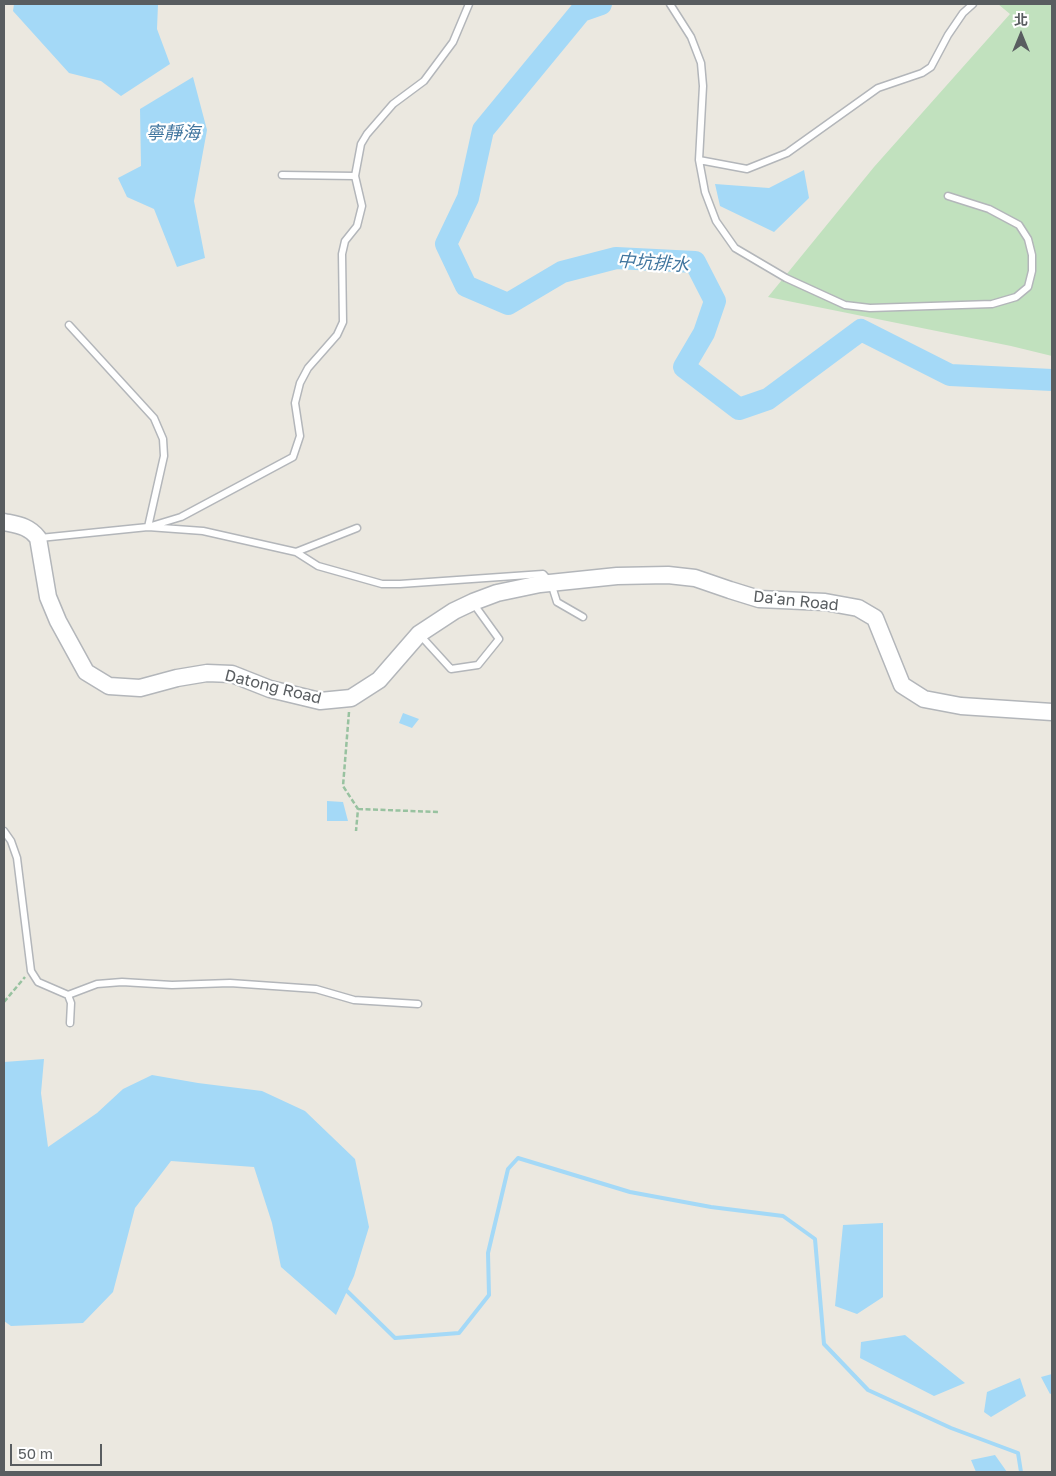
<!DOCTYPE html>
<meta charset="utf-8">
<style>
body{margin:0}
#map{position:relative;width:1056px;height:1476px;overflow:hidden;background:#ebe8e0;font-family:"Golos Text","Noto Sans TC",sans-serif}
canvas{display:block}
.frame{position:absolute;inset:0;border:5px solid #595d60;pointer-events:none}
.north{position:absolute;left:996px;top:10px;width:50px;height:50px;-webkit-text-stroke:4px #fff;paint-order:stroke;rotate:0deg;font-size:14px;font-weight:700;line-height:20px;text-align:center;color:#595d60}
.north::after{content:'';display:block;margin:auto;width:18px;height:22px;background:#595d60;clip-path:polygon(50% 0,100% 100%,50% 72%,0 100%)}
.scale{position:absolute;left:10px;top:1444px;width:92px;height:22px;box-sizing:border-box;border:2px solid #595d60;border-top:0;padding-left:6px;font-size:15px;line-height:18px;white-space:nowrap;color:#595d60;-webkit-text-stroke:4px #fff;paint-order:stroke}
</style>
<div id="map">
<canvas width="1056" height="1476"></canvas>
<div class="frame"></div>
<div class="north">北</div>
<div class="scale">50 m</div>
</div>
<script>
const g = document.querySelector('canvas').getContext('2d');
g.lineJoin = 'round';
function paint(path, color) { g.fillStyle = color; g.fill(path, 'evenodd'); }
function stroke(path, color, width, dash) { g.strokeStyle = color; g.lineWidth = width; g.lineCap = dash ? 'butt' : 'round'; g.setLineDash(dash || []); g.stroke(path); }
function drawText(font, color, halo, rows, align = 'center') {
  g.font = font + ' "Golos Text","Noto Sans TC",sans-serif'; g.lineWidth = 4.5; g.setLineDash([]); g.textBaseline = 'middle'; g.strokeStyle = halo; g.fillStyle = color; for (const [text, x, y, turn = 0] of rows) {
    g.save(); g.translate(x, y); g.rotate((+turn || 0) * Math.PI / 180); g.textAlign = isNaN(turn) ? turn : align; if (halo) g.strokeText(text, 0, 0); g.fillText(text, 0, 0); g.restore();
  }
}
const green = new Path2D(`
 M998,4H1052V356L1011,346L768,297L874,167L1010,14Z`);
const water = new Path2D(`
 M14,4H158L157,29L170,64L121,96L101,81L69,73L13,11Z
 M193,77L207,130L194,201L205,258L177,267L154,209L127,197L118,178L141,166L140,109Z
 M804,170L809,198L774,232L720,206L715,184L769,188Z
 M403,713L419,719L412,728L399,723Z
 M327,801L343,802L348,821H327Z
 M44,1059L41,1093L48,1147L97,1113L123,1089L152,1075L198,1083L262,1091L305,1111L355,1159L369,1227L354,1276L336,1315L281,1267L272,1223L254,1167L171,1161L135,1208L113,1292L83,1323L11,1326L4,1321V1062Z
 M883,1223V1297L857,1314L835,1306L843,1225Z
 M905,1335L965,1383L934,1396L860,1358L861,1342Z
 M1052,1374V1393L1050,1394L1041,1377Z
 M1020,1378L1026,1396L991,1417L984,1412L987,1392Z
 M995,1455L1007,1472H976L971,1460Z`);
const stream = new Path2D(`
 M347,1291L395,1338L459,1333L489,1295L488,1253L508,1169L518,1158L630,1192L711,1207L783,1216L815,1239L824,1344L868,1390L951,1428L1018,1453L1021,1472`);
const river = new Path2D(`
 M601,4L581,11L483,130L468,198L446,244L466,286L508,304L562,272L616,258L695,262L715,301L704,333L684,367L739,409L768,399L861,330L950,375L1052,380`);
const path = new Path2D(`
 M349,712L343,786L358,809L356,831
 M358,809L438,812
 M4,1002L25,977`);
const service = new Path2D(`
 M670,4L691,37L701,63L703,86L699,160L705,192L716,221L735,248L786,278L845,305L870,308L992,304L1016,297L1028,287L1032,271V255L1028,239L1019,225L989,209L948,196
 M699,160L747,169L787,153L878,88L922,73L931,67L948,35L963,13L973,4
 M282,175L355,176L361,144L367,134L393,104L424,81L453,42L469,4
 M69,325L154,418L163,439L164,456L148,527L181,517L293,457L300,436L295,403L300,383L308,368L337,335L343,322L342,254L345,241L357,226L362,206L355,176
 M40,538L148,527L203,531L296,552L318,566L382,584H400L543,574L551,583L557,602L583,617
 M296,552L357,528
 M420,635L451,669L478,665L499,639L473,603
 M4,831L11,841L17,858L31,971L38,982L68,995L71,1003L70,1023
 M68,995L97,984L122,982L172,985L230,983L316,989L354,1000L418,1004`);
const tertiary = new Path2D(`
 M4,522C18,525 29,526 38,538L48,597L58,621L86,672L109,686L140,688L177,678L207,673L232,674L270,689L320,701L351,698L379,680L419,634L454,611L473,602L497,593L540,584L617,576L668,575L695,578L730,590L759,599L825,602L858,608L875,618L902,685L924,699L961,706L1052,712`);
const streetNames = [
 ["Da'an Road",796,601,6],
 ["Datong Road",273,687,14]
];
const waterNames = [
 ["寧靜海",173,133],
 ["中坑排水",653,263,4]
];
paint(green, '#c1e1be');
paint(water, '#a4d9f7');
stroke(stream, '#a4d9f7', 4);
stroke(river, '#a4d9f7', 22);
stroke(service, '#b3b6ba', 9);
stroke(tertiary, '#b3b6ba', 19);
stroke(path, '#98c2a0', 2.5, [5, 2.5]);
stroke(service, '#fff', 6);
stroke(tertiary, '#fff', 16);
drawText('16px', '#595d60', '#fff', streetNames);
drawText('italic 18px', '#41769f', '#fff', waterNames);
</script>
